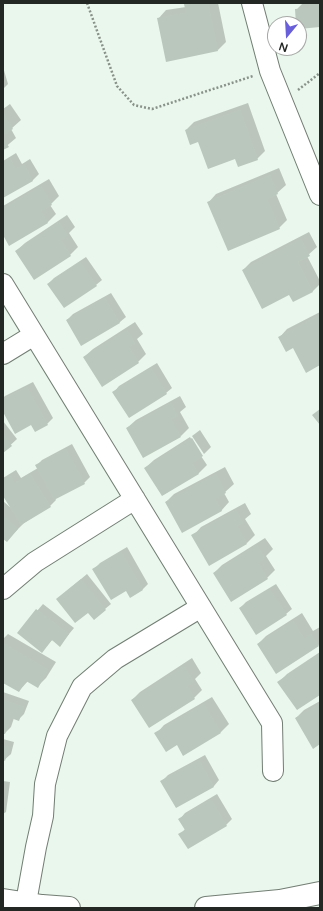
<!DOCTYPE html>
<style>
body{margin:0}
#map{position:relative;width:323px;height:911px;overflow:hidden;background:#eaf7ec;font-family:"Varela Round",sans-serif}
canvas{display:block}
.frame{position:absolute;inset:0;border:4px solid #232824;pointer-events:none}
.north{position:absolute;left:267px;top:16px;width:40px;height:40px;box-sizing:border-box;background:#fff;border:1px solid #a7a9a7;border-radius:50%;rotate:198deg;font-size:11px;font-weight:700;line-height:16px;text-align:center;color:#232824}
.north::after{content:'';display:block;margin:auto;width:14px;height:18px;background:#695fd8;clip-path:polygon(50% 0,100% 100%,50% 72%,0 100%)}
</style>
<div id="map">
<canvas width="323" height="911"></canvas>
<div class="frame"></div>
<div class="north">N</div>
</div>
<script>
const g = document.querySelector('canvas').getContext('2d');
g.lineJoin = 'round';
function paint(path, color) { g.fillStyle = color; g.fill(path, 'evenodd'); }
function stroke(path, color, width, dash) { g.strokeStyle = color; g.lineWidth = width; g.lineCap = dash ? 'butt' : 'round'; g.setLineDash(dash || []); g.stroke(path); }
const shadow = new Path2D(`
 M186,3H218L226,42L218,50L158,19L166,10L186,7Z
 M303,3H320V26L299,28V24H297L296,10Z
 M3,67L8,84L3,89Z
 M248,103L265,151L257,159L236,158L199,141L186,130L194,122Z
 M10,104L21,120L11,129L16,138L3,149V109Z
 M16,153L22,164L30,159L39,174L33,180L3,197V161Z
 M279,168L286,185L276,194L287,220L279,228L208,203L216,194Z
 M49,179L59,196L50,205L56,214L48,222L10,244L3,233V206Z
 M67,215L75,227L69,233L78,247L70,255L16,251L25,243Z
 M309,232L317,247L307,256L320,281V284L313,291L293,301L290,294L243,270L251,262Z
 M86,257L102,280L96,285L48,284L54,278Z
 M111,293L126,317L120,322L81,344L67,320L73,314Z
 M320,312V364L279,338L287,329Z
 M135,322L143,334L137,339L146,354L138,362L84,357L93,349Z
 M157,363L172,388L166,393L114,392L119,386Z
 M33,382L53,418L47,424L3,409V398L5,396Z
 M180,396L186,407L180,412L189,428L181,436L127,428L136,420Z
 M3,421L17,439L3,452Z
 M200,430L211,447L204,454L192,436Z
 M190,437L201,455H203L201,456L207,465L199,473L163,495L145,468L154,460Z
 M72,444L90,477L84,483L55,498L56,500L50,506L24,523L15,532L3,538V501L11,508L3,495V478L16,470L21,478L38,468L36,466L42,460Z
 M225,467L234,484L224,493L229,502L221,511L166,502L174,494Z
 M245,503L251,514L245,519L255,535L247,543L193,536L201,527Z
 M265,538L273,549L266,556L275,570L267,578L214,573L222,565Z
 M127,547L148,584L143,589L131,597L126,590L94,569L100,563Z
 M87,574L111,604L105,609L88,611L63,594Z
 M276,584L292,609L286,614L240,608L246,602Z
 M43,604L74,628L60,645L52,640L42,651L18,633Z
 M302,613L313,631L320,627V644L276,672L258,644L266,636Z
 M8,634L56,662L46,678L38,686L28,681L19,691L3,682V639Z
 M320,652V694L279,682L287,674Z
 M192,658L201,673L195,679L202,690L194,698L132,700L140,692Z
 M3,692L29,701L24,714L18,720L14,718L11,727L5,733H3Z
 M212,697L229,724L221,732L178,744L156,734L164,725Z
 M320,701V743L296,718L304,710Z
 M3,739L14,742L11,754L3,761Z
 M205,755L219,780L214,786L176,807L162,781L168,775Z
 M3,781L10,782L6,812L3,814Z
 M217,794L232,819L226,825L180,835L185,829L180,819L185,813Z`);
const building = new Path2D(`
 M187,3H208L218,51L166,62L157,18L186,13L184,4Z
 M309,3H320V27L299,29V24H296L295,9L309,8Z
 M240,110L258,160L238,167L235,159L208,169L198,142L190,145L185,130Z
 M3,113L13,129L3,135Z
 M3,138L9,147L3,150Z
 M10,158L16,169L24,164L33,181L3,198V162Z
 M270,175L278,194L267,199L280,229L228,251L207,202Z
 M41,186L52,205L41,211L48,223L9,246L3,235V209Z
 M59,222L68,236L61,240L71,256L34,280L15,251Z
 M301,239L310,256L298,262L313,292L293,302L289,295L262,309L242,270Z
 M80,262L97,286L64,308L47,284Z
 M105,298L120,323L81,346L66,320Z
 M320,315V365L306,373L293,348L286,352L278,337Z
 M127,330L135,343L129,347L139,363L102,387L83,357Z
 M151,368L167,394L129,418L112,392Z
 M27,387L48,425L35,432L31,425L15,434L3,412V399Z
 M171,403L178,416L171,419L181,437L143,458L126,428Z
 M320,409V425L312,415Z
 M3,434L12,446L3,453Z
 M192,438L203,456L192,463L199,474L162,496L144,468Z
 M66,449L85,484L54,500L35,465Z
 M30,474L51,507L21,525L3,496V479L10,475L15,483Z
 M216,474L226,493L215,499L222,511L182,533L165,502Z
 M236,510L243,523L237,526L247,544L209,566L191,535Z
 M3,516L18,529L7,542L3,539Z
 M257,545L265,558L258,563L268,579L231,602L213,573Z
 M121,552L143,590L130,598L126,591L111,600L92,569Z
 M81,579L106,610L94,620L88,613L75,623L56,599Z
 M269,589L287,615L256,635L239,608Z
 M36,609L69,634L60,647L52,640L42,653L17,633Z
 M293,621L304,638L311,634L319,646L276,674L257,644Z
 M3,643L48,670L38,688L26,681L19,692L3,683Z
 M320,653V695L297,710L277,682Z
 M184,666L194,682L187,686L195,699L149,728L131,700Z
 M3,700L24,707L19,721L11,718L5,734H3Z
 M204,704L221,733L183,756L177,745L166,752L154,733Z
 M320,704V744L313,749L295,718Z
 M3,746L9,747L5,761L3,760Z
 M199,760L214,787L176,808L160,781Z
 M211,799L227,826L188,849L178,834L185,830L178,819Z`);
const path = new Path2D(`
 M87,3L117,86L134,105L152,109L253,76
 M298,90L320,73`);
const minor = new Path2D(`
 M252,3L270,71L320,195
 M3,284L272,723L273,771
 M3,354L34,335
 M3,589L35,562L135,499
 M25,908L36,847L43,816L45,784L57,736L82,687L115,659L201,607`);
const secondary = new Path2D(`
 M3,900L42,906L69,908
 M206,908L280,901L320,893`);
paint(shadow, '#0003');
paint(building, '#bac7bc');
stroke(minor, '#727d73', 22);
stroke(secondary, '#727d73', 24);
stroke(path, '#89928a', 2.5, [2, 2]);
stroke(minor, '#fff', 20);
stroke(secondary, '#fff', 22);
</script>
